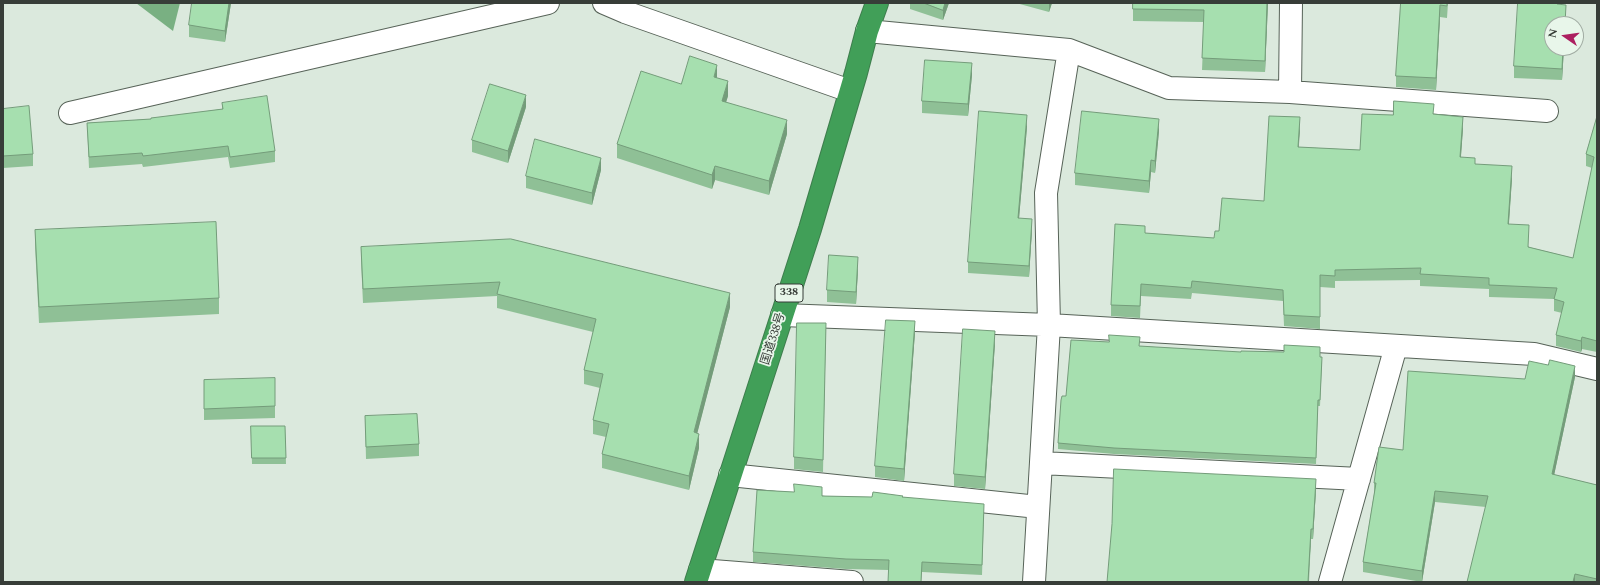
<!DOCTYPE html>
<html>
<head>
<meta charset="utf-8">
<style>
  body { margin:0 }
  #map { position:relative; width:1600px; height:585px; overflow:hidden; background:#dbe9dd; font-family:Spectral,serif }
  canvas { display:block }
  .frame { position:absolute; inset:0; border:4px solid #373d38; pointer-events:none }
  .north { position:absolute; left:1544px; top:16px; width:40px; height:40px; box-sizing:border-box; background:#e8f6ea; border:1px solid #a1aca3; border-radius:50%; rotate:283deg; font-size:11px; font-weight:700; line-height:16px; text-align:center; color:#373d38 }
  .north::after { content:''; display:block; margin:auto; width:14px; height:18px; background:#ac2060; clip-path:polygon(50% 0,100% 100%,50% 72%,0 100%) }
</style>
</head>
<body>
<div id="map">
<canvas width="1600" height="585"></canvas>
<div class="frame"></div>
<div class="north">N</div>
</div>
<script>
const c = document.querySelector('canvas').getContext('2d');
c.lineJoin = 'round';
function paint(path, color) {
  c.fillStyle = color;
  c.fill(path, 'evenodd');
}
function trace(path, color, width, dash) {
  c.strokeStyle = color;
  c.lineWidth = width;
  c.lineCap = dash ? 'butt' : 'round';
  c.setLineDash(dash || []);
  c.stroke(path);
}
function label(font, color, halo, rows, align = 'center') {
  c.font = font + ' Spectral,"Noto Sans JP",serif';
  c.lineWidth = 3.5;
  c.setLineDash([]);
  c.textBaseline = 'middle';
  c.strokeStyle = halo;
  c.fillStyle = color;
  for (const [text, x, y, turn = 0] of rows) {
    c.save();
    c.translate(x, y);
    c.rotate((+turn || 0) * Math.PI / 180);
    c.textAlign = isNaN(turn) ? turn : align;
    if (halo) c.strokeText(text, 0, 0);
    c.fillText(text, 0, 0);
    c.restore();
  }
}
const forest = new Path2D(`
  M 136,3 L 180,3 L 173,31 Z`);
const minor = new Path2D(`
  M 604,3 L 625,12 L 850,91
  M 867,31 L 1069,50 L 1169,88 L 1290,92 L 1547,111
  M 1290,92 L 1291,3
  M 70,113 L 548,3
  M 782,315 L 1049,325 L 1534,354 L 1597,369
  M 1041,463 L 1359,479
  M 730,475 L 1038,507
  M 700,570 L 852,582
  M 1034,582 L 1049,325 L 1046,193 L 1069,50
  M 1330,582 L 1396,346`);
const highway = new Path2D(`
  M 696,582 L 810,229 L 856,73 L 867,31 L 877,3`);
const wall = new Path2D(`
  M 231,3 L 225,42 L 189,37 L 189,25 Z
  M 910,3 L 949,3 L 943,20 L 910,9 Z
  M 1016,3 L 1052,3 L 1049,12 Z
  M 1133,3 L 1268,3 L 1265,72 L 1202,70 L 1204,22 L 1133,21 Z
  M 1401,3 L 1448,3 L 1447,18 L 1440,17 L 1436,90 L 1396,87 L 1396,76 Z
  M 1558,3 L 1558,4 L 1566,17 L 1565,24 L 1552,24 L 1564,48 L 1562,80 L 1514,78 L 1514,66 Z
  M 972,75 L 968,116 L 922,113 L 922,101 Z
  M 717,78 L 728,96 L 726,102 L 787,134 L 769,195 L 715,180 L 712,189 L 617,158 L 617,144 L 681,84 Z
  M 222,103 L 275,151 L 275,162 L 230,168 L 228,157 L 143,167 L 142,164 L 89,168 L 87,123 L 151,119 L 222,109 Z
  M 526,107 L 508,163 L 472,152 L 472,140 Z
  M 3,109 L 33,154 L 33,166 L 3,168 Z
  M 1434,114 L 1463,128 L 1461,157 L 1475,164 L 1512,178 L 1509,224 L 1529,247 L 1573,258 L 1592,168 L 1586,166 L 1586,154 L 1597,116 L 1597,352 L 1582,349 L 1581,352 L 1556,346 L 1556,335 L 1562,313 L 1554,311 L 1554,299 L 1489,297 L 1489,289 L 1420,286 L 1420,280 L 1335,281 L 1335,288 L 1320,287 L 1320,329 L 1284,326 L 1283,301 L 1192,293 L 1191,299 L 1141,296 L 1140,318 L 1111,316 L 1111,305 L 1145,233 L 1214,238 L 1219,231 L 1264,201 L 1300,129 L 1298,147 L 1360,150 L 1393,115 Z
  M 1027,127 L 1019,218 L 1032,230 L 1029,277 L 968,273 L 968,262 Z
  M 1159,131 L 1155,173 L 1151,172 L 1149,193 L 1075,185 L 1075,173 Z
  M 601,170 L 592,205 L 526,188 L 526,176 Z
  M 35,230 L 219,298 L 219,314 L 39,323 L 35,246 Z
  M 361,247 L 730,307 L 697,433 L 699,448 L 689,490 L 602,468 L 602,454 L 606,437 L 593,434 L 593,420 L 600,388 L 584,384 L 584,370 L 593,332 L 497,308 L 497,296 L 363,303 L 361,261 Z
  M 858,269 L 856,304 L 827,302 L 827,290 Z
  M 826,323 L 823,472 L 794,469 L 794,457 Z
  M 915,332 L 904,481 L 875,477 L 875,466 Z
  M 995,343 L 985,489 L 954,486 L 954,474 Z
  M 1139,346 L 1320,357 L 1322,363 L 1320,406 L 1318,406 L 1316,464 L 1114,454 L 1058,449 L 1058,443 L 1066,396 Z
  M 1575,377 L 1554,475 L 1597,485 L 1597,582 L 1467,582 L 1486,507 L 1435,502 L 1422,582 L 1363,572 L 1363,562 L 1374,494 L 1374,483 L 1403,450 L 1525,379 Z
  M 204,392 L 275,406 L 275,418 L 204,420 Z
  M 365,416 L 419,444 L 419,456 L 366,459 Z
  M 251,426 L 285,426 L 286,464 L 252,464 Z
  M 1316,489 L 1313,539 L 1311,539 L 1309,582 L 1107,582 Z
  M 794,492 L 822,496 L 872,497 L 903,497 L 984,514 L 982,575 L 922,572 L 921,582 L 888,582 L 889,570 L 846,569 L 753,562 L 753,552 Z`);
const shadedWall = new Path2D(`
  M 229,3 L 231,3 L 225,42 L 225,31 Z
  M 945,3 L 949,3 L 943,20 L 943,10 Z
  M 1049,3 L 1052,3 L 1049,12 Z
  M 1267,3 L 1268,3 L 1265,72 L 1265,61 Z
  M 1440,5 L 1440,17 L 1436,90 L 1436,78 Z
  M 1563,48 L 1564,48 L 1562,80 L 1562,69 Z
  M 972,63 L 972,75 L 968,116 L 968,104 Z
  M 717,65 L 717,79 L 714,77 Z
  M 728,81 L 728,96 L 722,115 L 722,101 Z
  M 526,95 L 526,107 L 508,163 L 508,151 Z
  M 1027,115 L 1027,127 L 1018,230 L 1018,218 Z
  M 1300,117 L 1300,129 L 1298,159 L 1298,147 Z
  M 1463,117 L 1463,128 L 1460,168 L 1460,157 Z
  M 1159,119 L 1159,131 L 1155,173 L 1155,161 Z
  M 787,120 L 787,134 L 769,195 L 769,181 Z
  M 601,158 L 601,170 L 592,205 L 592,193 Z
  M 1151,160 L 1151,172 L 1149,193 L 1149,181 Z
  M 715,166 L 715,180 L 712,189 L 712,175 Z
  M 1512,166 L 1512,178 L 1508,235 L 1508,224 Z
  M 1032,219 L 1032,230 L 1029,277 L 1029,266 Z
  M 858,257 L 858,269 L 856,304 L 856,292 Z
  M 730,293 L 730,307 L 694,446 L 694,432 Z
  M 915,321 L 915,332 L 904,481 L 904,469 Z
  M 995,331 L 995,343 L 985,489 L 985,477 Z
  M 1582,337 L 1582,349 L 1581,352 L 1581,341 Z
  M 1575,366 L 1575,377 L 1552,485 L 1552,474 Z
  M 699,434 L 699,448 L 689,490 L 689,476 Z
  M 1316,479 L 1316,489 L 1313,539 L 1313,529 Z
  M 1435,491 L 1435,502 L 1422,582 L 1422,571 Z
  M 1311,529 L 1311,539 L 1308,582 Z
  M 1575,574 L 1575,582 L 1573,582 Z`);
const building = new Path2D(`
  M 192,3 L 229,3 L 225,31 L 189,25 Z
  M 924,3 L 945,3 L 943,10 Z
  M 1133,3 L 1267,3 L 1265,61 L 1202,58 L 1204,10 L 1133,9 Z
  M 1401,3 L 1447,3 L 1447,6 L 1440,5 L 1436,78 L 1396,76 Z
  M 1518,3 L 1557,3 L 1557,4 L 1566,5 L 1565,24 L 1552,24 L 1552,48 L 1563,48 L 1562,69 L 1514,66 Z
  M 690,56 L 717,65 L 714,77 L 728,81 L 722,101 L 787,120 L 769,181 L 715,166 L 712,175 L 617,144 L 641,71 L 681,84 Z
  M 925,60 L 972,63 L 968,104 L 922,101 Z
  M 490,84 L 526,95 L 508,151 L 472,140 Z
  M 267,96 L 275,151 L 230,157 L 228,146 L 143,156 L 142,153 L 89,157 L 87,123 L 151,119 L 151,118 L 223,109 L 222,103 Z
  M 1394,101 L 1434,104 L 1433,114 L 1463,117 L 1460,157 L 1475,158 L 1475,164 L 1512,166 L 1508,224 L 1529,225 L 1528,247 L 1573,258 L 1594,157 L 1586,154 L 1597,116 L 1597,341 L 1582,337 L 1581,341 L 1556,335 L 1564,302 L 1554,299 L 1557,288 L 1489,285 L 1489,278 L 1420,274 L 1421,268 L 1335,270 L 1335,276 L 1320,275 L 1320,317 L 1284,315 L 1283,290 L 1192,281 L 1191,288 L 1141,284 L 1140,306 L 1111,305 L 1115,224 L 1145,226 L 1145,233 L 1214,238 L 1215,231 L 1219,231 L 1222,198 L 1264,201 L 1269,116 L 1300,117 L 1298,147 L 1360,150 L 1362,114 L 1393,115 Z
  M 29,106 L 33,154 L 3,156 L 3,109 Z
  M 979,111 L 1027,115 L 1018,218 L 1032,219 L 1029,266 L 968,262 Z
  M 1082,111 L 1159,119 L 1155,161 L 1151,160 L 1149,181 L 1075,173 Z
  M 535,139 L 601,158 L 592,193 L 526,176 Z
  M 216,222 L 219,298 L 39,307 L 35,230 Z
  M 511,239 L 730,293 L 694,432 L 699,434 L 689,476 L 602,454 L 609,424 L 593,420 L 603,374 L 584,370 L 596,319 L 497,294 L 500,282 L 363,289 L 361,247 Z
  M 829,255 L 858,257 L 856,292 L 827,290 Z
  M 886,320 L 915,321 L 904,469 L 875,466 Z
  M 797,323 L 826,323 L 823,460 L 794,457 Z
  M 963,329 L 995,331 L 985,477 L 954,474 Z
  M 1109,335 L 1140,337 L 1139,346 L 1241,352 L 1241,351 L 1284,352 L 1284,345 L 1320,347 L 1320,357 L 1322,357 L 1320,400 L 1318,400 L 1316,458 L 1114,448 L 1058,443 L 1061,400 L 1062,396 L 1066,396 L 1071,340 L 1109,342 Z
  M 1550,360 L 1575,366 L 1552,474 L 1597,485 L 1597,579 L 1575,574 L 1573,582 L 1467,582 L 1488,496 L 1435,491 L 1422,571 L 1363,562 L 1376,483 L 1374,483 L 1379,447 L 1403,450 L 1408,371 L 1525,379 L 1529,361 L 1548,365 Z
  M 275,378 L 275,406 L 204,409 L 204,380 Z
  M 417,414 L 419,444 L 366,447 L 365,416 Z
  M 251,426 L 285,426 L 286,458 L 252,458 Z
  M 1114,469 L 1316,479 L 1313,529 L 1311,529 L 1308,582 L 1107,582 L 1112,524 Z
  M 794,484 L 822,487 L 822,496 L 872,497 L 873,492 L 903,496 L 902,497 L 984,504 L 982,565 L 922,562 L 921,582 L 888,582 L 889,560 L 846,559 L 753,552 L 757,490 L 794,492 Z`);
const shields = [
  [789,293,28]
];
const shieldNames = [
  ["338",789,293]
];
const streetNames = [
  ["国道338号",774,339,-72]
];
paint(forest, '#79b082');
trace(minor, '#576358', 24);
trace(highway, '#3e7d4d', 24);
trace(minor, '#fff', 22);
trace(highway, '#419f58', 22);
paint(wall, '#8fc096');
paint(shadedWall, '#749c7a');
paint(building, '#a6dfaf');
trace(building, '#749c7a', 1);
for (const [x, y, w] of shields) {
  const box = new Path2D();
  box.roundRect(x - w / 2, y - 9, w, 18, 3);
  c.fillStyle = '#e8f6ea';
  c.fill(box);
  trace(box, '#373d38', 1);
}
label('bold 11px', '#373d38', null, shieldNames);
label('12px', '#373d38', '#e8f6ea', streetNames);
</script>
</body>
</html>
